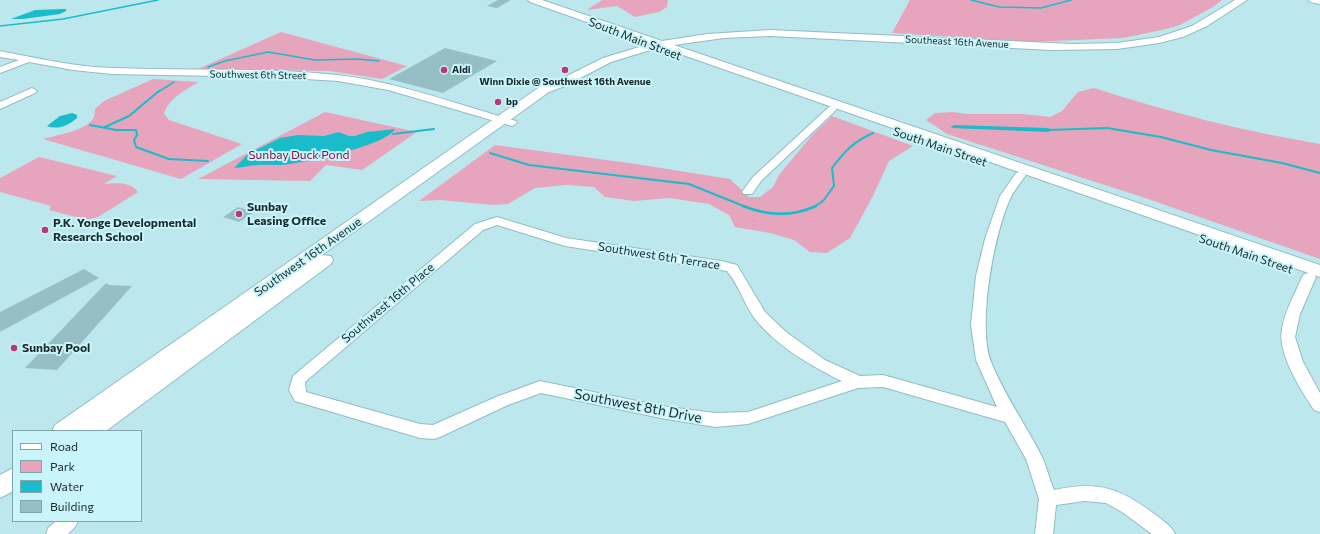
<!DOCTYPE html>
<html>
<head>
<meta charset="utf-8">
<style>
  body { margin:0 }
  #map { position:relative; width:1320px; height:534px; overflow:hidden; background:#bce8ed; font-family:Commissioner,sans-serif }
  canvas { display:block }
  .legend { position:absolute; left:12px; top:430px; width:130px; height:92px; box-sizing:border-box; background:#c9f5fa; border:1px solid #83a4a8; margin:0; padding:5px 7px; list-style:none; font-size:12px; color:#192a2c }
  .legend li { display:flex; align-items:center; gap:8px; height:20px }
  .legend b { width:20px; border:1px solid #83a4a8 }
</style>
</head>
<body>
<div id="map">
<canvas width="1320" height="534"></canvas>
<ul class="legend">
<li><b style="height:5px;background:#fff"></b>Road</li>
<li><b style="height:11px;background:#e6a5bc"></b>Park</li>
<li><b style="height:11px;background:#1abcca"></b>Water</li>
<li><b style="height:11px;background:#95bfc4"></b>Building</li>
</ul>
</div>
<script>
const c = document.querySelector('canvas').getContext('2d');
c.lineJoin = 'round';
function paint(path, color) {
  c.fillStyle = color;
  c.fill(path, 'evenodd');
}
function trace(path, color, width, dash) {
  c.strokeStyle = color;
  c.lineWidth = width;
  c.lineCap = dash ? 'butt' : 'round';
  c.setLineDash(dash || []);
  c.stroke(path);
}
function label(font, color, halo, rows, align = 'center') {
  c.font = font + ' Commissioner,sans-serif';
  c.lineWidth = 4;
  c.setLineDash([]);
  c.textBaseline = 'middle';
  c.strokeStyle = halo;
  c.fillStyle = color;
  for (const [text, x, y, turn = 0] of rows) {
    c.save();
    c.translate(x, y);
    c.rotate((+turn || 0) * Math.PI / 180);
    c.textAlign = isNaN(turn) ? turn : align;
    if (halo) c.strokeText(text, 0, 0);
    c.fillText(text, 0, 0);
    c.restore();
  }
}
const green = new Path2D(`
  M 602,0 L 668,0 L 667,7 L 659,12 L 635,17 L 617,6 L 587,10 Z
  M 910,0 L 1222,0 L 1213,7 L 1180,25 L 1162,30 L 1123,38 L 1030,42 L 892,33 Z
  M 281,32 L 407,66 L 382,79 L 329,71 L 198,69 Z
  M 153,79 L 199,82 C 185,90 169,98 164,114 L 169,120 L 242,144 L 181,179 L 43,139 C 57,135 87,131 94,117 L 95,109 L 104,101 Z
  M 1094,88 C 1168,112 1243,131 1320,144 L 1320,259 L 1145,198 L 947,134 L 926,120 L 935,113 L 953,112 L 968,114 L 1023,114 L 1050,117 L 1062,111 L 1078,92 Z
  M 325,112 L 417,132 L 362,170 L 326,165 L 310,181 L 198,179 Z
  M 832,116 L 913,146 L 889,161 L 873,196 L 850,238 L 827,253 L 810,252 L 794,240 L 770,233 L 735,227 L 729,215 L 709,204 L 669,198 L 634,201 L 605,197 L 594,187 L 567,185 L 535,188 L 508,204 L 493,205 L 440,200 L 419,201 L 495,145 L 636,164 L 730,179 L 749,197 L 760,197 L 773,187 L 779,175 L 812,135 Z
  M 39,157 L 117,176 L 104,184 C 115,183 131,181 138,192 L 98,217 L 87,220 L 49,210 L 51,206 L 0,192 L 0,178 Z`);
const water = new Path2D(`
  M 63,9 L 66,9 L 66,11 L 60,14 L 23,19 L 11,19 L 35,10 Z
  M 72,113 L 77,115 L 77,118 C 68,126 58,130 47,126 L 60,116 Z
  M 395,129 C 387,145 308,162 289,164 C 279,166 268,164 258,165 C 250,165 242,168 234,168 L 248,154 L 280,138 L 298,135 L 324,136 L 339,132 L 349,136 L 355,136 L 367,132 Z`);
const streamFar2 = new Path2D(`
  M 971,0 L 999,7 L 1041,8 L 1071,0
  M 0,26 L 63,19 L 158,0
  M 208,67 L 225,61 L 268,52 L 315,60 L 358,59 L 379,61
  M 158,92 L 174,82`);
const streamFar1 = new Path2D(`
  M 90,125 L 116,130 L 136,130 L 137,135 L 134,140 L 136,147 L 169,159 L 208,161
  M 105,127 L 129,116 L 159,91
  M 1048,130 L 1107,128 L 1161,137 L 1211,150 L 1282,163 L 1320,173
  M 393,134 L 434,129
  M 490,153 L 529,165 L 689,184 L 746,207
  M 814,207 L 823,201 L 834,186 L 832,168 C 845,151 853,142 873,133`);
const stream = new Path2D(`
  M 743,206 C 768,216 792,217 816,206`);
const canal = new Path2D(`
  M 954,125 L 1048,128 L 1052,130 L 1048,132 L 952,128 L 951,127 Z`);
const building = new Path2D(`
  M 498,0 L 511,0 L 497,8 L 487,6 Z
  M 445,48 L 497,61 L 443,93 L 389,79 Z
  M 238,207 L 254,212 L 239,222 L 223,217 Z
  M 84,269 L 99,278 L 0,332 L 0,312 Z
  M 106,283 L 109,285 L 132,286 L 57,370 L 25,368 Z`);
const minor = new Path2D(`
  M 0,51 C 37,58 75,67 113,68 C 188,71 263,67 337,75 C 394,81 460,105 516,121 L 517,123 L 512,126 L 388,90 L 338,81 L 273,77 L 112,74 L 73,70 L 29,62 L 0,73 L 0,67 L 19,60 L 0,57 Z
  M 32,88 L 37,91 L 35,93 L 0,109 L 0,102 Z
  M 832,106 L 837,109 L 835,111 L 761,181 L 752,194 L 744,194 L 742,192 L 753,177 L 829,107 Z
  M 1020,172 L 1026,175 C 1021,182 1016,188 1012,195 C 994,230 977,325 991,362 C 1004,394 1024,422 1040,453 C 1046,464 1049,478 1054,490 C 1097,481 1118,487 1153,513 C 1161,519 1171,525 1175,534 L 1152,534 L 1122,512 L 1106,503 L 1085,501 L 1056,505 L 1053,534 L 1035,534 L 1039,499 L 1026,459 L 1005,422 L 883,387 L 858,388 L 748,424 L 715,427 L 661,418 L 541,393 L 508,405 L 440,437 L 434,439 L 420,438 L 295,401 L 289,390 L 293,376 L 475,224 L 497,217 L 566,238 L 721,261 L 737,265 L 765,312 L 786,332 L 825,360 L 860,376 L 883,375 L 997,407 L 976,360 L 971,325 L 976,276 L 985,239 L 1000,196 L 1016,173 ZM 497,225 L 565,246 L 727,271 C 739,285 744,304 755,319 C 778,347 811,366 842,381 L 748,412 L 715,413 L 661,406 L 540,381 L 496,397 L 433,425 L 420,424 L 306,392 L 305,382 L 483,230 Z
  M 1309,273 L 1314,274 L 1316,277 L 1300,314 L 1295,337 L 1303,362 L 1320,393 L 1320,412 L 1314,410 C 1301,390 1277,353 1282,329 C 1285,310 1295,294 1302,277 L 1304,274 Z
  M 56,521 L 78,521 L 75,527 L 68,534 L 46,534 L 48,528 Z`);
const major = new Path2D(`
  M 528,0 L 542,0 L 662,41 L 707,34 L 770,30 L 1074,44 L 1117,43 L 1159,37 L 1192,26 L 1235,0 L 1247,0 L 1207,26 L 1183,37 L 1159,43 L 1117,49 L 1052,50 L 770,36 L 724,38 L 674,45 L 1320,265 L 1320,277 L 660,47 L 611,62 L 565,86 L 549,92 L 322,255 L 331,256 L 333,260 L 331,264 L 106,431 L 52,431 L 55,425 L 541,86 L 557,81 L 603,58 L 649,44 L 530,2 Z
  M 13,468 L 13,491 L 0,498 L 0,475 Z`);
const highway = new Path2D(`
  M 1309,0 L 1320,0 L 1320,4 L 1310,2 Z`);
const markers = [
  [444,70,4,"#bd3675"],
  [565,70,4,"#bd3675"],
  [498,102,4,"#bd3675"],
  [239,214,4,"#bd3675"],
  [45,230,4,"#bd3675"],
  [14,348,4,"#bd3675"]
];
const farStreetnames = [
  ["Southeast 16th Avenue",957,42,3],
  ["Southwest 6th Street",258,75,1]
];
const farPoinames = [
  ["Aldi",452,70],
  ["Winn Dixie @ Southwest 16th Avenue",565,82,"center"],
  ["bp",506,102]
];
const streetNames = [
  ["South Main Street",635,39,21],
  ["South Main Street",940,147,19],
  ["South Main Street",1246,254,19],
  ["Southwest 6th Terrace",659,256,9],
  ["Southwest 16th Avenue",308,257,-35],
  ["Southwest 16th Place",388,303,-40]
];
const parkNames = [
  ["Sunbay Duck Pond",299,155]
];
const poiNames = [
  ["Sunbay",247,207],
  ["Leasing Office",247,221],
  ["P.K. Yonge Developmental",53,223],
  ["Research School",53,237],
  ["Sunbay Pool",22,348]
];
const nearStreetnames = [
  ["Southwest 8th Drive",638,406,11]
];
paint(green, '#e6a5bc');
paint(water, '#1abcca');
trace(streamFar2, '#1abcca', 1.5);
trace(streamFar1, '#1abcca', 2);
trace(stream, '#1abcca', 2.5);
paint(canal, '#1abcca');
paint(building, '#95bfc4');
trace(minor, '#92bcc1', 2);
trace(major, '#92bcc1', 2);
trace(highway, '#92bcc1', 2);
paint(minor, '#fff');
paint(major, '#fff');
paint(highway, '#fff');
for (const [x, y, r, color] of markers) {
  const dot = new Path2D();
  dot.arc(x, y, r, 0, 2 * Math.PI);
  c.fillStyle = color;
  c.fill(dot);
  trace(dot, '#c9f5fa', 1.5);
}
label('10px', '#192a2c', '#c9f5fa', farStreetnames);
label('bold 10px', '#192a2c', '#c9f5fa', farPoinames, 'left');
label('12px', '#192a2c', '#c9f5fa', streetNames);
label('12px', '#81124a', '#c9f5fa', parkNames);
label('bold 12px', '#192a2c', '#c9f5fa', poiNames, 'left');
label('14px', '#192a2c', '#c9f5fa', nearStreetnames);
</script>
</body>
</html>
